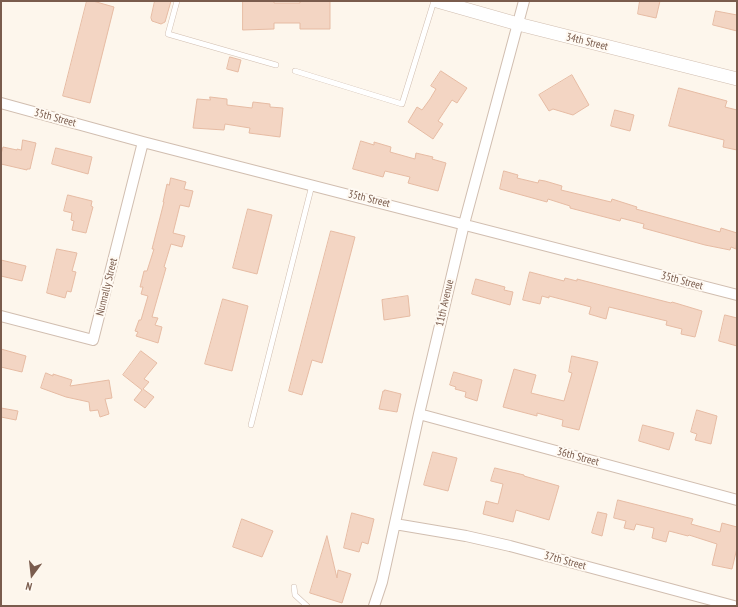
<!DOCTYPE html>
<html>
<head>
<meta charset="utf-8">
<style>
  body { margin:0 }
  #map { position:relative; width:738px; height:607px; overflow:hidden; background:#fdf6ec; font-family:"PT Sans Narrow",sans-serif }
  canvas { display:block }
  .frame { position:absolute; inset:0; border:2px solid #7a5c4d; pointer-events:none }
  .north { position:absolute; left:12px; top:555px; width:40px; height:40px; -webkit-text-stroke:3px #fffaf3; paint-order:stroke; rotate:195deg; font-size:11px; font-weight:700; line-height:16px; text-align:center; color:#7a5c4d }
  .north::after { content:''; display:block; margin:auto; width:14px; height:18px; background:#7a5c4d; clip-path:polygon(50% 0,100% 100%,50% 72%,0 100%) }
</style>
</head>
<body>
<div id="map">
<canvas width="738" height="607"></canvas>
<div class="frame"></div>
<div class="north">N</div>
</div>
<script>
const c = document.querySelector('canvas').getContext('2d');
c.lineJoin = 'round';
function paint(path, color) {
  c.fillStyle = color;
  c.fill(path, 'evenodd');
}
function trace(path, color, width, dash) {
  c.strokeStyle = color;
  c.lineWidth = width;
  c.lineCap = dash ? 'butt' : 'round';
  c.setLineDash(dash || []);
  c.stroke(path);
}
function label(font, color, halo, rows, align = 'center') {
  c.font = font + ' "PT Sans Narrow",sans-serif';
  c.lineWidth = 4;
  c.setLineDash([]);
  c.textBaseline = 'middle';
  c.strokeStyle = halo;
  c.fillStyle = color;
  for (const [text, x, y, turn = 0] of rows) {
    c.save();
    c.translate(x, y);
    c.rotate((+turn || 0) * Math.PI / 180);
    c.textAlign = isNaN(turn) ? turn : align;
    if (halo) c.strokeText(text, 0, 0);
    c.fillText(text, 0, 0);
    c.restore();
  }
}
const building = new Path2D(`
  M 87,1 L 93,1 L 114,7 L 90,103 L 63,96 Z
  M 155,1 L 171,1 L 165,22 L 161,24 L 152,21 L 151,18 Z
  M 243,1 L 274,1 L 274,3 L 300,3 L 300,1 L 330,1 L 330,29 L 300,29 L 300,23 L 274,23 L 274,29 L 243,30 Z
  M 640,1 L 660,1 L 656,18 L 638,14 Z
  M 716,11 L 737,15 L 737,31 L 713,25 Z
  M 230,57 L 241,60 L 238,72 L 227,69 Z
  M 441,71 L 467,88 L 457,103 L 452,100 L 438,121 L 443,124 L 433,139 L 408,122 L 417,107 L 422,110 L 430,99 L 436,89 L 431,86 Z
  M 572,75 L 589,105 L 573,115 L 553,109 L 549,111 L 539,95 Z
  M 679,88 L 727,101 L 725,107 L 737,110 L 737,150 L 723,147 L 724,140 L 669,126 Z
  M 210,97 L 227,99 L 227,105 L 252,108 L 253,102 L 270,104 L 270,107 L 283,108 L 280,137 L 249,133 L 250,128 L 225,124 L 224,130 L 193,128 L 197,99 L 210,100 Z
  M 615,110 L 634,115 L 630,131 L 611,126 Z
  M 23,140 L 36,143 L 30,169 L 27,169 L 27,170 L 1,164 L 1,154 L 3,147 L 17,150 L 17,149 L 21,150 Z
  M 361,141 L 374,145 L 374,142 L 391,147 L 390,152 L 415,159 L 416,153 L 433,157 L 432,159 L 446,163 L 438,191 L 408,183 L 410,177 L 385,171 L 383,177 L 353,169 Z
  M 56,148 L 92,157 L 88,174 L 52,164 Z
  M 504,171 L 518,175 L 517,178 L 538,183 L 539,180 L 545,181 L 562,186 L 561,190 L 611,202 L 612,199 L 637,207 L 636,209 L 720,232 L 721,228 L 737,233 L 736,249 L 731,247 L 730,250 L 705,245 L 643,228 L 644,224 L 621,218 L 620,221 L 570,208 L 570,206 L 548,199 L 547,202 L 500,189 Z
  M 171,178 L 186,182 L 184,189 L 193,191 L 189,207 L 180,205 L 173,233 L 185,236 L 182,247 L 171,244 L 164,267 L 166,268 L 152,317 L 158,318 L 155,325 L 162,327 L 158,343 L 136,336 L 138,332 L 135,331 L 139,320 L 141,320 L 148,296 L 141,294 L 143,287 L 140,287 L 144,271 L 147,271 L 154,249 L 152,249 L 164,202 L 163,202 L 167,184 L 169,185 Z
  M 68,195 L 92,201 L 91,206 L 93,207 L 86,233 L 72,230 L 74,221 L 71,220 L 72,213 L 64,211 Z
  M 248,209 L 272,215 L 257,274 L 233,268 Z
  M 331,231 L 355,237 L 322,363 L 312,360 L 302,395 L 289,391 Z
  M 57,249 L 77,253 L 72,271 L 76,272 L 71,292 L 67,291 L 65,298 L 47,293 Z
  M 1,260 L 26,266 L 22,281 L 1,276 Z
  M 530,272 L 564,281 L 565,278 L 577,281 L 577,279 L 671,303 L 672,302 L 702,311 L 695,337 L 681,334 L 682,329 L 666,325 L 667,321 L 609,307 L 606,319 L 589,314 L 591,307 L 549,296 L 549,298 L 542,296 L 540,304 L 523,300 Z
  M 476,279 L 505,287 L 504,290 L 513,292 L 510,305 L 472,294 Z
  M 408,296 L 410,316 L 384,320 L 382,300 Z
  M 223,299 L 248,306 L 232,371 L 205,364 Z
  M 725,315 L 737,318 L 737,346 L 719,341 Z
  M 1,349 L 26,356 L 22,372 L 1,367 Z
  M 141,351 L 157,363 L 144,379 L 149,382 L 143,389 L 154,397 L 145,408 L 134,400 L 142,390 L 123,375 Z
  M 572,356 L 598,362 L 579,430 L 562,426 L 563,420 L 537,413 L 537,416 L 503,407 L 514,369 L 536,375 L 531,393 L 564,401 L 572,373 L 569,372 Z
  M 454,372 L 482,380 L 477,401 L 465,397 L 466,392 L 455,389 L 456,387 L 450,385 Z
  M 46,373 L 53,376 L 53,374 L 72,380 L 70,386 L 109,380 L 112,398 L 105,399 L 109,414 L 100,417 L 98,410 L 90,411 L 89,402 L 66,397 L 41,388 Z
  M 385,390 L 401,394 L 397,412 L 379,409 L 383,391 L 384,391 Z
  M 1,408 L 18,411 L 16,420 L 1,417 Z
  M 697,410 L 717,416 L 711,444 L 695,440 L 697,434 L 691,432 Z
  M 643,425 L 674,433 L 669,450 L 639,441 Z
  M 433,452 L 457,458 L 448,491 L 424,485 Z
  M 495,468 L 524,475 L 524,476 L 559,486 L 549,520 L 516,510 L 513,522 L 483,514 L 486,501 L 498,504 L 503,484 L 491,481 Z
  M 618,500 L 693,519 L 691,524 L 720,532 L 722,523 L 737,527 L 737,548 L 732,569 L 712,565 L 717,544 L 689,535 L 688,536 L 669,531 L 666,542 L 652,538 L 654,528 L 636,524 L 634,530 L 624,528 L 626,521 L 614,518 Z
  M 598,512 L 607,514 L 602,536 L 592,533 Z
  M 352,513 L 374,519 L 368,544 L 362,542 L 359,552 L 344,548 Z
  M 242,519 L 273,531 L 262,557 L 233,547 Z
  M 327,536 L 337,578 L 338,570 L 351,574 L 342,603 L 310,593 Z`);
const service = new Path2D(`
  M 177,1 L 168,34 L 276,65
  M 295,71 L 402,104 L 434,1
  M 251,425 L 312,185
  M 294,587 L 295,595 L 307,606`);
const minor = new Path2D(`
  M 1,103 L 143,142 L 737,295
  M 1,316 L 93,340 L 143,142
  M 419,414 L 737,500
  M 395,524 L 466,536 L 510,546 L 734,606
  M 374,606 L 382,582 L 419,414 L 464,224 L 524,1`);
const tertiary = new Path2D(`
  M 437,1 L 518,24 L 737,79`);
const streetNames = [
  ["34th Street",587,42,14],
  ["35th Street",55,118,15],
  ["35th Street",369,199,14],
  ["35th Street",682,281,15],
  ["Nunnally Street",107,287,-76],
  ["11th Avenue",445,303,-77],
  ["36th Street",578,457,15],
  ["37th Street",565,561,15]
];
paint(building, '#f3d5c3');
trace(building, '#e6bba3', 1);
trace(service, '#d1beb0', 6);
trace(minor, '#d1beb0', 12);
trace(tertiary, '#d1beb0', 14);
trace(service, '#fff', 5);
trace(minor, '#fff', 10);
trace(tertiary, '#fff', 13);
label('11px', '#7a5c4d', '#fffaf3', streetNames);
</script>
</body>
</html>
